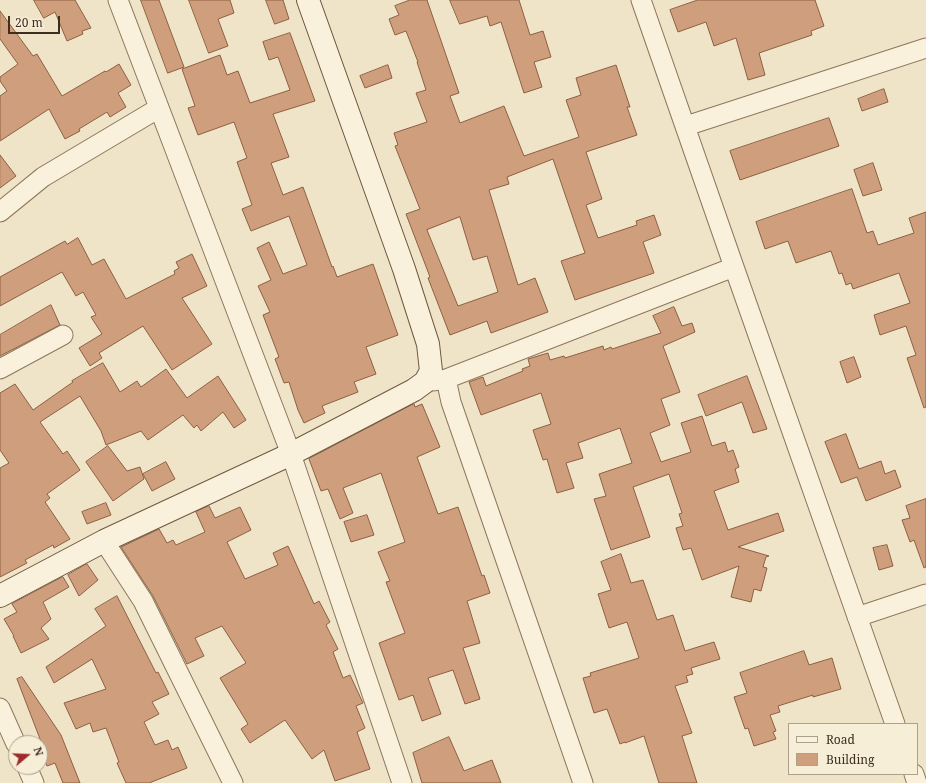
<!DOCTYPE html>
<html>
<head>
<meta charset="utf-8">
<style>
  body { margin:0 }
  #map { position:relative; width:926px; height:783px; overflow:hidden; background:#f0e4c8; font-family:"Noto Serif",serif }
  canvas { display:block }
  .legend { position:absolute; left:788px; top:723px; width:130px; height:52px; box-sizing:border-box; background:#f7eed8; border:1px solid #ada18e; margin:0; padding:5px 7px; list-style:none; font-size:12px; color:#3d2e20 }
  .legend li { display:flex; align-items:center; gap:8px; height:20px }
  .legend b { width:20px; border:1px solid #ada18e }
  .north { position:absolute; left:8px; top:735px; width:40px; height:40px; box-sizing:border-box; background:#f7eed8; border:1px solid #ada18e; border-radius:50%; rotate:71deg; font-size:11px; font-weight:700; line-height:16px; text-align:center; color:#3d2e20 }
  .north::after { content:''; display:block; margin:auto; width:14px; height:18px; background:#9e2a2b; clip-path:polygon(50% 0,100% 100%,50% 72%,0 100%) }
  .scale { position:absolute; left:8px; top:16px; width:52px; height:18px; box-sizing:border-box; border:2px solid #3d2e20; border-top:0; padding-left:5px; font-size:12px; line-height:14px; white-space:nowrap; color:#3d2e20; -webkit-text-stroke:3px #f7eed8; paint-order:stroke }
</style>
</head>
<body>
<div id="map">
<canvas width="926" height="783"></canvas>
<ul class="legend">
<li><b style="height:5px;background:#faf1dc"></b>Road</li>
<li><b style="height:11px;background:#cf9f7d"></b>Building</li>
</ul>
<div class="north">N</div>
<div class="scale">20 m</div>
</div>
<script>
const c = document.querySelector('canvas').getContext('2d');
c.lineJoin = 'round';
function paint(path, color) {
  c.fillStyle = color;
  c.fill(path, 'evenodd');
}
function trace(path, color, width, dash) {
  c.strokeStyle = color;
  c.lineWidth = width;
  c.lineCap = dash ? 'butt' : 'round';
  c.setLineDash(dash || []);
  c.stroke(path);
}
const building = new Path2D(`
  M 34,0 L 75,0 L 91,28 L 82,31 L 83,34 L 67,41 L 55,12 L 44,18 Z
  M 141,0 L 159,0 L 184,67 L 168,73 Z
  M 189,0 L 230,0 L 234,13 L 218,19 L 228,46 L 209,53 Z
  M 266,0 L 283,0 L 289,19 L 275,24 Z
  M 410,0 L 427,0 L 459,93 L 450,96 L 460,123 L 504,106 L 524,156 L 579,137 L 566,100 L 581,95 L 576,78 L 616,65 L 630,107 L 627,107 L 637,135 L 586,152 L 602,199 L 586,205 L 598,238 L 637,225 L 636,221 L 654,215 L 661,235 L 643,242 L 654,273 L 575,300 L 561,261 L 585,253 L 553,159 L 507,177 L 509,184 L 489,190 L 518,285 L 535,278 L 548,312 L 491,333 L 487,321 L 450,335 L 428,278 L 430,277 L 406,214 L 420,209 L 395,146 L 398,145 L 394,133 L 427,122 L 416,93 L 426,90 L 417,62 L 418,62 L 406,31 L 395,35 L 389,19 L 399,15 L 395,6 ZM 460,217 L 473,260 L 487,256 L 498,292 L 458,306 L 427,230 Z
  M 450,0 L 519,0 L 530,35 L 543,31 L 551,57 L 534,62 L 542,87 L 524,93 L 501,22 L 490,26 L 487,16 L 460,24 Z
  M 698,0 L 815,0 L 824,26 L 811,31 L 812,35 L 759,53 L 765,75 L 748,80 L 736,38 L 714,46 L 706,22 L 678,32 L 670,10 Z
  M 0,11 L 33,56 L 37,54 L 62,96 L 105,71 L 106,72 L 119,64 L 131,85 L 118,93 L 126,107 L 110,117 L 107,112 L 79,129 L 80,131 L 65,139 L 49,109 L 0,141 L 0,96 L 7,91 L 0,81 L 0,77 L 18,64 L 0,39 Z
  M 290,33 L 315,101 L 273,114 L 289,157 L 271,163 L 283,195 L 303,187 L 332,267 L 333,266 L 337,277 L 373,264 L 398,335 L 366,347 L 376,374 L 354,382 L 358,392 L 322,406 L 325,413 L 304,423 L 298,410 L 289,382 L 284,383 L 275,359 L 279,357 L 263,315 L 270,312 L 258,286 L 271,280 L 257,248 L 269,242 L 283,274 L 307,265 L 289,216 L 251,231 L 242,209 L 252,205 L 237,162 L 247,158 L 234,122 L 198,135 L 188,108 L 195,106 L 182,69 L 220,55 L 227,75 L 238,71 L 250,103 L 290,90 L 278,57 L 269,60 L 263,42 Z
  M 388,65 L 392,78 L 365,88 L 360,76 Z
  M 884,89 L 888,102 L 862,111 L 858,99 Z
  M 829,118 L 839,146 L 740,180 L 730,151 Z
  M 0,155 L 16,176 L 0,188 Z
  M 873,163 L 882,190 L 863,196 L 854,170 Z
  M 852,189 L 867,233 L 873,231 L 878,245 L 914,233 L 909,218 L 926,212 L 926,407 L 924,408 L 907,358 L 916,355 L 906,326 L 880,335 L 874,315 L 910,303 L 899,273 L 853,289 L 851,283 L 846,285 L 842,273 L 839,274 L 831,251 L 796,263 L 788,241 L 765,249 L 756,222 Z
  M 78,238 L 92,265 L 104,259 L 126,299 L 175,274 L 174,271 L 179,268 L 176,262 L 192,254 L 207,286 L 182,298 L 212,344 L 172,370 L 143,326 L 99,353 L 102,358 L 90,366 L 79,348 L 102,334 L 91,317 L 96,315 L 83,292 L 76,296 L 62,272 L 0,306 L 0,277 L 65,241 L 67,244 Z
  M 51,305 L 60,325 L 0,356 L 0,335 Z
  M 674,307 L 682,326 L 692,323 L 695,332 L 663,346 L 680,392 L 661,399 L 670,425 L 650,433 L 661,462 L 691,452 L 681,423 L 702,416 L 712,446 L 725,442 L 728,452 L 733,450 L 739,467 L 735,469 L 739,482 L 714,491 L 728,530 L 778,513 L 784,531 L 738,547 L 769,556 L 766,557 L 763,567 L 767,568 L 761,591 L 754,589 L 751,602 L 731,597 L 739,566 L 702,580 L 691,548 L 683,550 L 676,528 L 683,526 L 679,514 L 682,513 L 669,474 L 633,487 L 650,537 L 611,550 L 594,499 L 606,496 L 599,474 L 632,463 L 620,428 L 578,443 L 583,458 L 566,463 L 574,488 L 557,493 L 547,459 L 543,460 L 533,430 L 551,424 L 541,393 L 481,415 L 469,382 L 483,377 L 486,386 L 523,371 L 522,369 L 530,366 L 528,359 L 548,353 L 550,360 L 564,356 L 565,358 L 603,346 L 604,350 L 611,347 L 612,349 L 661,333 L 653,316 Z
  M 854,357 L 861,377 L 847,383 L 840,362 Z
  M 103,363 L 120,392 L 137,381 L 141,387 L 166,369 L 187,398 L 218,376 L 246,420 L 234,428 L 223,412 L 201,431 L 197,425 L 194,428 L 183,415 L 148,440 L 141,431 L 106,445 L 101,431 L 80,396 L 40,422 L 63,454 L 67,451 L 80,470 L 47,494 L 50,498 L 45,502 L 70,539 L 54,548 L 53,545 L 25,560 L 27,563 L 0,577 L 0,468 L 9,463 L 0,450 L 0,393 L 15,384 L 33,410 L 73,382 L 72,381 Z
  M 747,376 L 767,429 L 753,433 L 742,402 L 706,416 L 698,395 Z
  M 414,404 L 415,407 L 422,404 L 440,447 L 417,457 L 438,514 L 458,507 L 482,576 L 484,575 L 490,593 L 467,601 L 480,643 L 463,648 L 480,699 L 465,704 L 453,670 L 428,678 L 441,714 L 422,721 L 413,695 L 399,700 L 379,643 L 405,633 L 386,582 L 390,581 L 378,552 L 405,542 L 381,473 L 343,488 L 353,513 L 340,519 L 328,489 L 321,491 L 309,459 Z
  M 846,434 L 859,469 L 881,461 L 885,474 L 895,470 L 901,487 L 866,501 L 857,477 L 841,483 L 825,442 Z
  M 108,446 L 127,471 L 140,467 L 144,479 L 113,501 L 86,462 Z
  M 166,462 L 175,479 L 152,491 L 143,474 Z
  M 926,499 L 926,567 L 924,568 L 914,540 L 910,542 L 902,520 L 910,518 L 906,506 Z
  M 106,503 L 111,515 L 87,524 L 82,512 Z
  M 209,506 L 215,518 L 240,507 L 251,530 L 227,542 L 245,579 L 278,565 L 273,553 L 288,546 L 314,604 L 319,601 L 330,622 L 326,625 L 338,649 L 333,652 L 343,678 L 350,675 L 363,703 L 356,706 L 365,728 L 357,732 L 370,769 L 335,781 L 324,750 L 312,759 L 285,720 L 250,743 L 241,729 L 248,724 L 220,678 L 246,663 L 222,626 L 195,638 L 204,656 L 187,664 L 153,596 L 121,547 L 159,529 L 167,543 L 173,540 L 176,545 L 205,532 L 196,512 Z
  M 367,515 L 374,535 L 351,542 L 344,522 Z
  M 887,545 L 893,566 L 879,570 L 873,548 Z
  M 621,554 L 631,583 L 643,580 L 657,620 L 673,615 L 685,651 L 714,642 L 720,659 L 691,668 L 693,674 L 686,676 L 688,682 L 675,686 L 692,733 L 682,736 L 697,783 L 659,783 L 644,736 L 625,743 L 625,742 L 620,744 L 607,709 L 594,713 L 583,678 L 591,676 L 590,673 L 639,658 L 627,622 L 609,628 L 598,594 L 611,590 L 601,562 Z
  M 87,564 L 98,580 L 79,596 L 68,575 Z
  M 63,577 L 69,587 L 43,602 L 51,619 L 41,628 L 49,639 L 21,653 L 13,636 L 14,636 L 4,619 L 17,612 L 12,604 Z
  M 117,596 L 156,673 L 158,672 L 169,694 L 152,702 L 159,714 L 144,722 L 155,745 L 168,740 L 172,750 L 178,747 L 187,768 L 149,783 L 126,783 L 117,763 L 119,762 L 106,728 L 93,732 L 90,723 L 76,729 L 64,703 L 106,689 L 92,659 L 54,683 L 46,667 L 106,626 L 95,609 Z
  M 804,651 L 809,665 L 832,658 L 841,689 L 813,697 L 813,695 L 778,706 L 780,712 L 770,715 L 776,731 L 773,732 L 776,739 L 754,746 L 748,728 L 745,729 L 734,697 L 747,693 L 740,673 Z
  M 22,677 L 61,735 L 80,783 L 63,783 L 55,763 L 47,766 L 42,753 L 45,752 L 17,679 Z
  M 449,737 L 464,771 L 492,760 L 501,783 L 422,783 L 413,753 Z`);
const street = new Path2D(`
  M 118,0 L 291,454 L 402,783
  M 641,0 L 734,267 L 895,724
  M 686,126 L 926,48
  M 0,212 L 43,177 L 159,108
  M 0,369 L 63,335
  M 446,379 L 451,402 L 583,783
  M 434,381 L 446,379 L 734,267
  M 104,541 L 143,601 L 233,783
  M 857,617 L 926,594
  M 0,708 L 16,744
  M 27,767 L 34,783
  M 914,774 L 917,783`);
const secondary = new Path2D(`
  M 0,596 L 104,541 L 291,454 L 414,390 L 425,382 L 431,371 L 428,344 L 404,269 L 308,0`);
paint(building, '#cf9f7d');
trace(building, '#8d5f41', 1);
trace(street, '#8d765c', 21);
trace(secondary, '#6f573f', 24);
trace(street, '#faf1dc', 19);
trace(secondary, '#faf1dc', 22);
</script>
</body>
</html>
